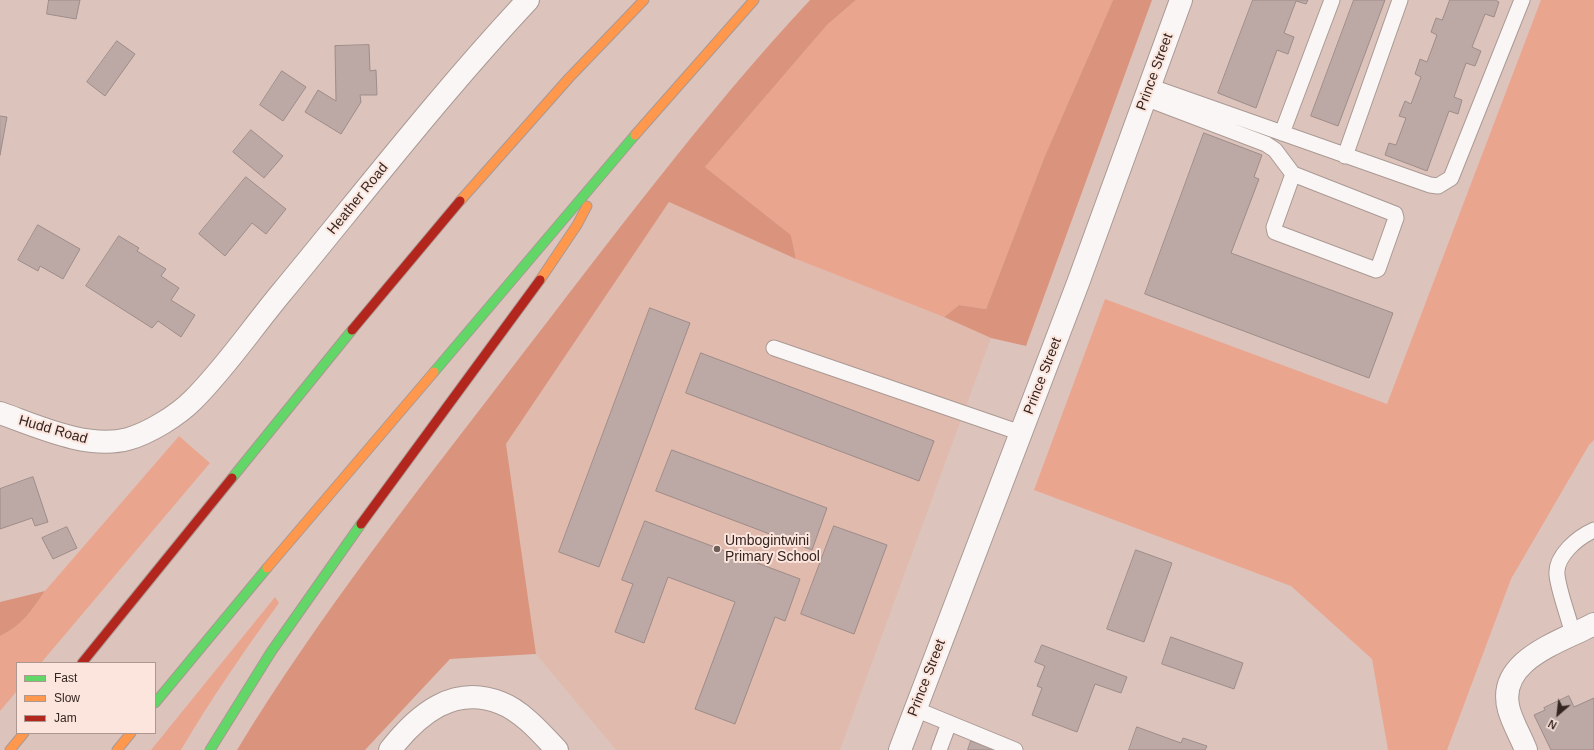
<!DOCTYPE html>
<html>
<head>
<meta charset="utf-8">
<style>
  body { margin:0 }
  #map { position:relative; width:1594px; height:750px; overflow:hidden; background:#dcc4bd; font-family:Arial,sans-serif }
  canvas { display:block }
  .legend { position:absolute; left:16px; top:662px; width:140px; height:72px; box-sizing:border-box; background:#fbe5dd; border:1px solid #ac9891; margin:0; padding:5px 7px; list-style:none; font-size:12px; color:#352520 }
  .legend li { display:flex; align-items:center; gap:8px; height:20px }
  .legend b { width:20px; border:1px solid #ac9891 }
  .north { position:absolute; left:1538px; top:694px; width:40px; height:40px; -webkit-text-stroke:3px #fbe5dd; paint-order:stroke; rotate:208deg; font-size:11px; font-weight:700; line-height:16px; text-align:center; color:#352520 }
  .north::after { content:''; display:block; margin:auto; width:14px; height:18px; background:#352520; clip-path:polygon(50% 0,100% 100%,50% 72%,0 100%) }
</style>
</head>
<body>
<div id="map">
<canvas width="1594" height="750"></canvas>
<ul class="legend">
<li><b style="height:5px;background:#63d668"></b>Fast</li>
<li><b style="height:5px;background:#ff974d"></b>Slow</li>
<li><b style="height:5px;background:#b3261e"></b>Jam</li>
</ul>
<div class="north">N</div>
</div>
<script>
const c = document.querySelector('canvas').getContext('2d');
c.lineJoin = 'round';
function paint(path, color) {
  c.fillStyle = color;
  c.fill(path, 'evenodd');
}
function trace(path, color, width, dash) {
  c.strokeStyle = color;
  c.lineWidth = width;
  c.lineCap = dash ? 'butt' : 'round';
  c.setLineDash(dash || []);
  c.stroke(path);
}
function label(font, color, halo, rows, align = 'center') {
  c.font = font + ' Arial,sans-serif';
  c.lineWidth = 4;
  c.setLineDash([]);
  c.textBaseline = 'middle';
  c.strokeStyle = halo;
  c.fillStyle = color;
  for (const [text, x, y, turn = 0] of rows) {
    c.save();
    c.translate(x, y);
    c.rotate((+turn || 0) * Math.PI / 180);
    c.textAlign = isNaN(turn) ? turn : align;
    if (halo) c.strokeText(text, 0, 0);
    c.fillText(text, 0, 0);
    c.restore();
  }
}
const built = new Path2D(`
  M 669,202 L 796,259 L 944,317 L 991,338 L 840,750 L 616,750 L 536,654 L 506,444 Z`);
const green = new Path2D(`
  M 856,0 L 1113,0 L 1044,158 L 986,309 L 959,305 L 944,317 L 796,259 L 791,235 L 705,167 L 827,25 Z
  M 1541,0 L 1594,0 L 1594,440 L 1589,445 L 1511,579 L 1447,750 L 1388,750 L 1372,659 L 1291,586 L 1034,490 L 1105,299 L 1387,404 Z
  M 179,436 L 210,463 L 41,663 L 17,663 L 17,691 L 0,711 L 0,636 C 23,625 31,611 45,591 Z
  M 275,597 L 279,603 C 244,651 211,699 181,750 L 151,750 Z`);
const forest = new Path2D(`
  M 810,0 L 856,0 L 827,25 L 705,167 L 791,235 L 796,259 L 669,202 L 506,444 L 536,654 L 450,659 L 365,750 L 237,750 C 319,615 418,490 514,365 C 610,241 703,115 810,0 Z
  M 1113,0 L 1152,0 L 1026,346 L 991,338 L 944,317 L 959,305 L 986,309 L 1044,158 Z
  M 45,591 C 31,611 23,625 0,636 L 0,602 Z`);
const building = new Path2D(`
  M 49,0 L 80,0 L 76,19 L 47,14 Z
  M 1253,0 L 1308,0 L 1306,4 L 1296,1 L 1284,33 L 1294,37 L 1288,54 L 1277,50 L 1256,108 L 1218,93 Z
  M 1354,0 L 1385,0 L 1338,126 L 1311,116 Z
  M 1450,0 L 1495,0 L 1499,2 L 1494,17 L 1485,14 L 1472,47 L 1481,51 L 1475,66 L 1466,63 L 1454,97 L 1462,100 L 1458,114 L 1449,111 L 1427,171 L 1385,155 L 1389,143 L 1396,145 L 1406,118 L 1399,116 L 1405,101 L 1411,104 L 1421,77 L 1415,74 L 1420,59 L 1427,62 L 1437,35 L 1431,32 L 1436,18 L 1442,20 Z
  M 117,41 L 135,54 L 105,96 L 87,82 Z
  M 369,45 L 370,71 L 376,70 L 377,95 L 360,95 L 361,102 L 341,134 L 305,112 L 318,90 L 336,101 L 335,46 Z
  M 282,71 L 306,87 L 283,121 L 260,105 Z
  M 0,116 L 7,117 L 0,155 Z
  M 251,130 L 283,156 L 264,178 L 233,152 Z
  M 1204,133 L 1262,155 L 1254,177 L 1259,179 L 1231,253 L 1393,313 L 1369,378 L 1145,294 Z
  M 246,177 L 286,209 L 266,234 L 252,223 L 225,256 L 199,234 Z
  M 38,225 L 80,249 L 63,279 L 40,266 L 38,271 L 18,260 Z
  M 119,236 L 139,248 L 137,251 L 166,269 L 161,276 L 179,288 L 171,300 L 195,315 L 181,337 L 158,321 L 152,328 L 86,286 Z
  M 650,308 L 690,323 L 599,567 L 559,552 Z
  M 701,353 L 934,441 L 919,481 L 686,393 Z
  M 672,450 L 827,508 L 812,550 L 656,491 Z
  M 33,477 L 48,522 L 35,526 L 32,518 L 0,529 L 0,489 Z
  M 645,521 L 800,579 L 785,621 L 775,617 L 735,724 L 695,709 L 735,602 L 668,577 L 644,643 L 615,632 L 633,584 L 622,580 Z
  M 834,526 L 887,545 L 854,634 L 801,614 Z
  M 67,527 L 77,548 L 53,559 L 42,538 Z
  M 1136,550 L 1172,563 L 1144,642 L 1107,629 Z
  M 1171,637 L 1243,663 L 1234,689 L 1162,664 Z
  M 1042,645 L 1127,677 L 1121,693 L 1095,684 L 1077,732 L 1032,715 L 1042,688 L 1037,686 L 1045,666 L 1035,662 Z
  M 1569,696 L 1574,707 L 1594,698 L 1594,750 L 1551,750 L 1534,715 L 1545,710 L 1544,708 Z
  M 1137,727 L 1181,743 L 1183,738 L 1207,746 L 1205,750 L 1129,750 Z
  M 971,741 L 996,750 L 968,750 Z`);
const lane = new Path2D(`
  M 1149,86 L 1430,185 L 1438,186 L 1451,178 L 1522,0
  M 1145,98 L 1266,144 L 1275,150 L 1293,174 L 1395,214 L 1396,218 L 1378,269 L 1376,270 L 1275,232 L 1274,227 L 1293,174
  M 1282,133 L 1332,0
  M 1345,156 L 1400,0
  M 774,348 L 1021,433
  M 1573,635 C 1569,617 1559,593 1557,575 C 1555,556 1578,537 1594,530
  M 915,709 L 1015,750
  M 939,750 L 949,723`);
const street = new Path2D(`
  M 0,413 C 37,426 88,450 128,439 C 149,433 177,416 193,400 C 226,367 252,328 282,292 C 363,194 441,93 528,0
  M 390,750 C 418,714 454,684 501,703 C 522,711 542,734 557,750
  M 900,750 L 1078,283 L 1181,0
  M 1526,750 C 1521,737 1513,724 1509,710 C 1495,660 1561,642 1594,624`);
const fast = new Path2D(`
  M 434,372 L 635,135
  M 232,478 L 352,330
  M 155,703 L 267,568
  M 210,750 L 271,652 L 361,524`);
const slow = new Path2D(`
  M 635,135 L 754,0
  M 460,201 L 569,78 L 644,0
  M 540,280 L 577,225 L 587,206
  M 267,568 L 434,372
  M 10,750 L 24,733
  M 117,750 L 131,733`);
const jam = new Path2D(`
  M 352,330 L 460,201
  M 361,524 L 540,280
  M 82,663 L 232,478`);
const markers = [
  [717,549,4,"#6f5d57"]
];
const streetNames = [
  ["Prince Street",1155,72,-70],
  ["Heather Road",358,199,-51],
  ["Prince Street",1043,376,-69],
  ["Hudd Road",53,430,16],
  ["Prince Street",927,678,-69]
];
const poiNames = [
  ["Umbogintwini",725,541],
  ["Primary School",725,557]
];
paint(built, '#e0baad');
paint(green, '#eaa58f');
paint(forest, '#da947d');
paint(building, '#bca8a5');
trace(building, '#9e8c89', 1);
trace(lane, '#aa9993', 17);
trace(street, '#aa9993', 24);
trace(fast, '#aa9993', 11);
trace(slow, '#aa9993', 11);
trace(jam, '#aa9993', 11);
trace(lane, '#faf6f5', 15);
trace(street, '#faf6f5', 22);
trace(fast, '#63d668', 9);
trace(slow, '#ff974d', 9);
trace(jam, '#b3261e', 9);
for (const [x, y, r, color] of markers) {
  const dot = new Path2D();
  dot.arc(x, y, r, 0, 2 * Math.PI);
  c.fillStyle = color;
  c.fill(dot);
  trace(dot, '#fbe5dd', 1.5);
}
label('14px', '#352520', '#fbe5dd', streetNames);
label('14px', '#352520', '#fbe5dd', poiNames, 'left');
</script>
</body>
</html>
